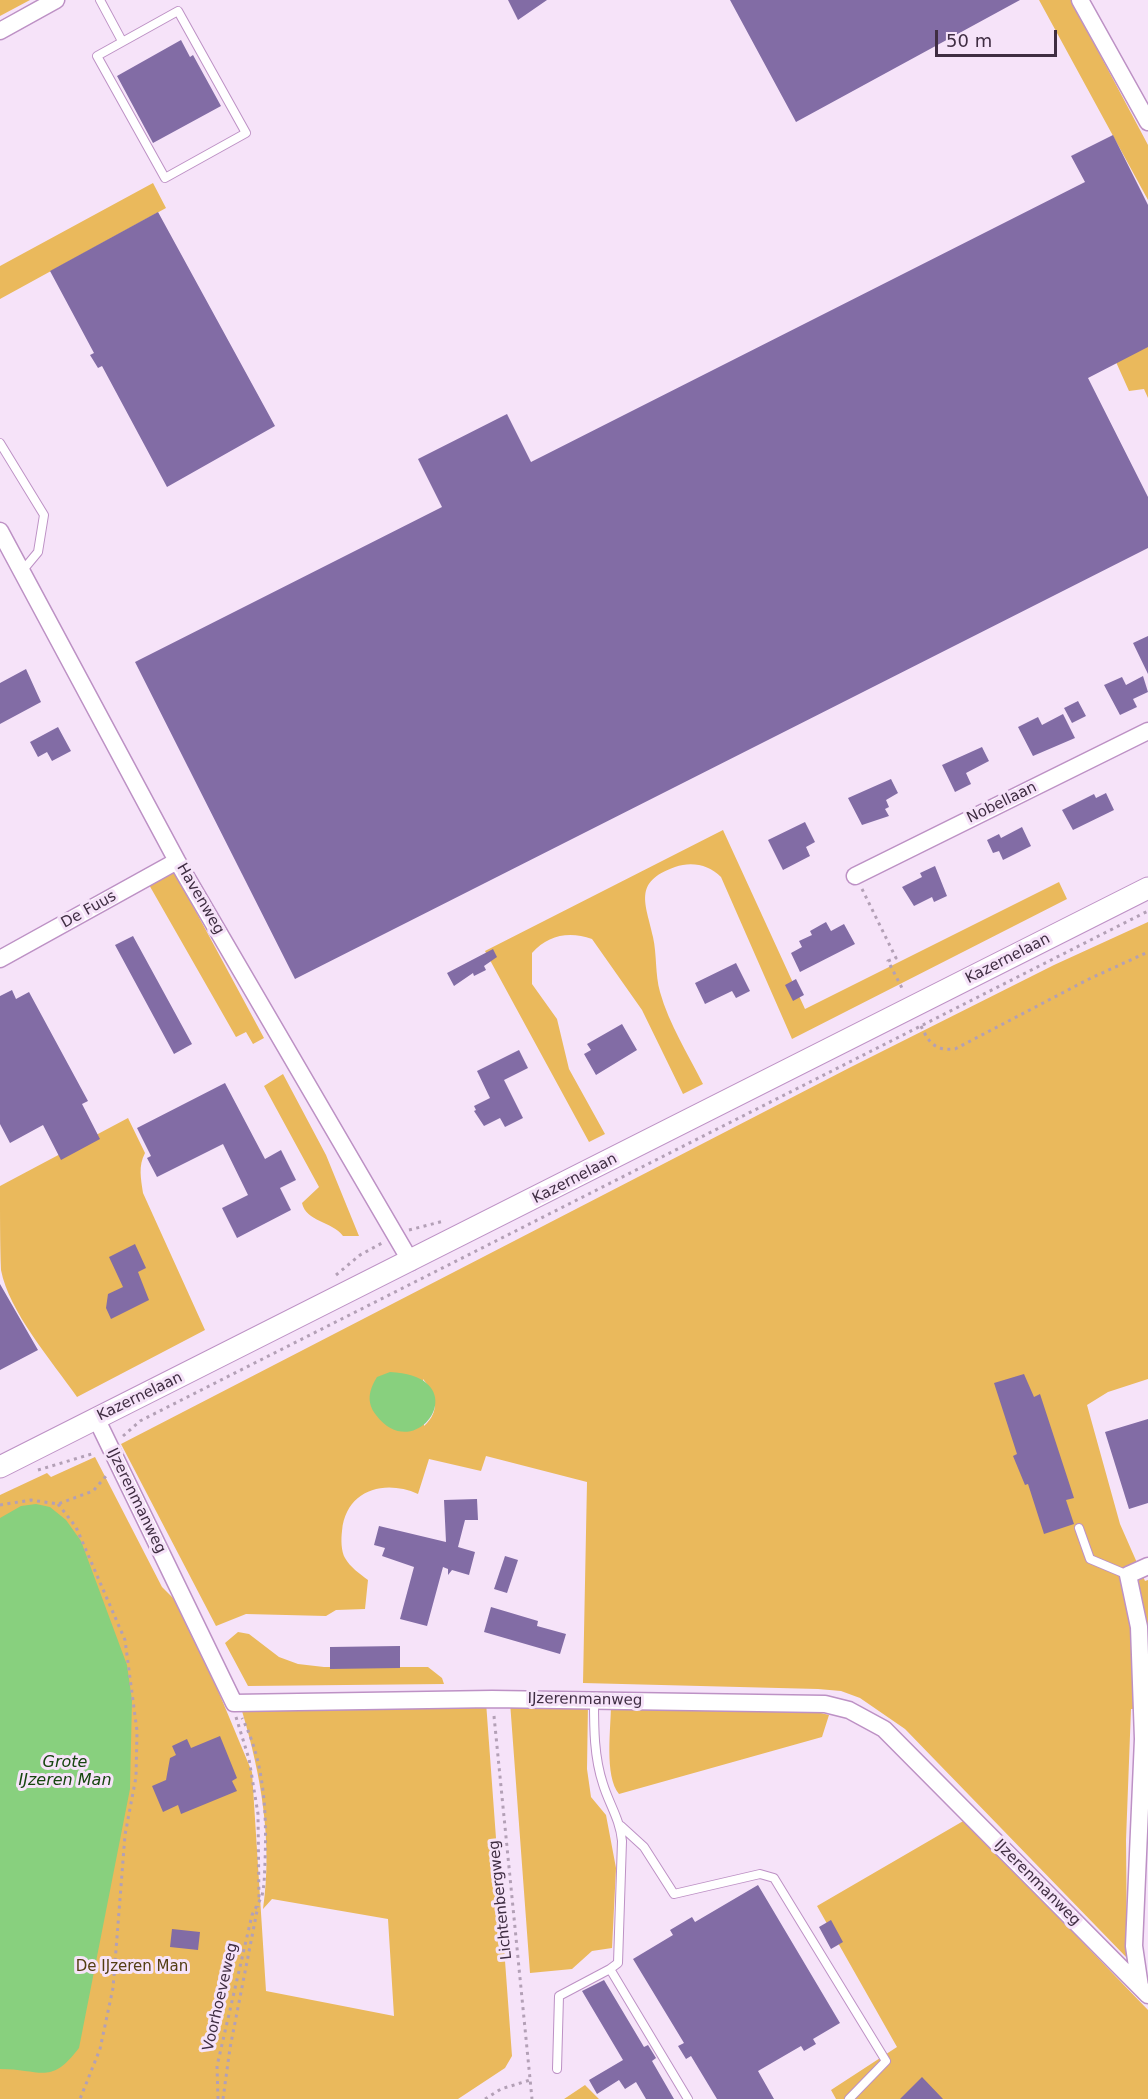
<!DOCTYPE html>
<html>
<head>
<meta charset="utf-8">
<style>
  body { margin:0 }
  #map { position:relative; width:1148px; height:2099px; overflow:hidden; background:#f6e3f9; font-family:"DejaVu Sans",sans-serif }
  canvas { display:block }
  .scale { position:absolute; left:935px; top:30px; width:122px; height:27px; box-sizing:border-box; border:3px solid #3f2d42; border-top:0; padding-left:8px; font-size:18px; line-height:21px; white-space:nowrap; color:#3f2d42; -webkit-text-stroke:4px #f6e3f9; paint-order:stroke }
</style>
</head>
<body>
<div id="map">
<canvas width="1148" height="2099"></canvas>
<div class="scale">50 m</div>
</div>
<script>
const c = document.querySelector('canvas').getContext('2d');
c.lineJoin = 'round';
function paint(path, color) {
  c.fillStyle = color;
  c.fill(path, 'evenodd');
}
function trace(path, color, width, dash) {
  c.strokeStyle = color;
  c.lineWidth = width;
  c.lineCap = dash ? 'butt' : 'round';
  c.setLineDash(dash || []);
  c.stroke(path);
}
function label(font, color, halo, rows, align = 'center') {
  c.font = font + ' "DejaVu Sans",sans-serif';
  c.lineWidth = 6;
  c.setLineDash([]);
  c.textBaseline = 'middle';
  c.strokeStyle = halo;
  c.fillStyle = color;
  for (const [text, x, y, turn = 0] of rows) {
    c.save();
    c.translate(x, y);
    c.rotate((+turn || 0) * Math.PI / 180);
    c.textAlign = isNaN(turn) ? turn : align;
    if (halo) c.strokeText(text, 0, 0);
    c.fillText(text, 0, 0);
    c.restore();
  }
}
const green = new Path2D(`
  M 0,0 L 30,0 L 0,16 Z
  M 1039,0 L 1071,0 L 1148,145 L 1148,200 Z
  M 153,183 L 166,208 L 0,299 L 0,266 Z
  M 1148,344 L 1148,398 L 1144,389 L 1129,391 L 1116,362 Z
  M 723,830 L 805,1009 L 1059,882 L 1067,899 L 792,1039 L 721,877 C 709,865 692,861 675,867 C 632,882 646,904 653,937 C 657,955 655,974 660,992 C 669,1024 688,1054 703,1084 L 683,1094 L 642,1010 L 592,939 C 569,931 548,935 532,953 L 532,984 L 557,1019 L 569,1069 L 605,1134 L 589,1142 L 485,951 Z
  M 173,869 L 264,1038 L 253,1044 L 246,1032 L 236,1037 L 148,883 Z
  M 1148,922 L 1148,1379 L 1108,1392 L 1087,1405 L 1120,1524 L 1145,1581 L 1148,1580 L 1148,1709 L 1131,1709 L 1126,1840 L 1127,1958 L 905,1729 L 860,1698 L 841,1691 L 818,1689 L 583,1683 L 587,1482 L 486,1456 L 481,1471 L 429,1459 L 418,1494 C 384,1479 346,1490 342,1531 C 341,1539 341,1551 345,1558 C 350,1567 360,1574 368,1580 L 365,1609 L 336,1610 L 326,1616 L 246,1614 L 216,1626 L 121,1444 L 849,1068 L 1054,965 ZM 423,1379 C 436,1395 441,1411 424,1426 Z
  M 283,1074 L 326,1155 L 359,1236 L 343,1236 C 332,1221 306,1222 302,1203 L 319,1187 L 264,1086 Z
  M 128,1118 L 145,1153 C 138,1166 141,1179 143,1193 L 205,1330 L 77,1397 C 52,1361 9,1312 1,1270 C 0,1244 0,1212 0,1186 Z
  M 95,1457 L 162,1587 L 184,1609 L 252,1772 L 266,1991 L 394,2016 L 388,1919 L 272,1899 L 263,1909 C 273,1842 261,1775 242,1711 L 486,1702 L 512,2056 L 505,2068 L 458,2099 L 0,2099 L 0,1495 L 47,1473 L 51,1477 Z
  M 238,1632 L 249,1634 L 279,1657 L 298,1664 L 324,1667 L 428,1667 L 442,1678 L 444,1684 L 248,1686 L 225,1643 Z
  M 510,1702 L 588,1703 L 587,1769 L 591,1797 L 606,1815 L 616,1868 L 612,1948 L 592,1951 L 572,1969 L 530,1973 Z
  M 611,1704 L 813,1711 L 829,1715 L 822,1737 L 619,1794 C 604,1776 611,1728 611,1704 Z
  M 965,1820 L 1148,2010 L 1148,2099 L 836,2099 L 831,2090 L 897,2047 L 817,1906 Z
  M 585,2085 L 599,2099 L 564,2099 Z`);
const water = new Path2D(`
  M 390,1372 C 479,1376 417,1469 376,1415 C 366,1402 369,1390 377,1377 Z
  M 36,1504 L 50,1507 L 66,1520 L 81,1541 L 127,1665 L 132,1700 L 130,1789 L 79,2048 C 50,2086 42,2069 0,2069 L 0,1518 L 21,1506 Z`);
const building = new Path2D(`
  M 508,0 L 547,0 L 518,20 Z
  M 730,0 L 1020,0 L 796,122 Z
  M 181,40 L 190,57 L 193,55 L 221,106 L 153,143 L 117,76 Z
  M 1113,135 L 1148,205 L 1148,347 L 1088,378 L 1148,497 L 1148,548 L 295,979 L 135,662 L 442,507 L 418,459 L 507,414 L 531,462 L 1085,182 L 1071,156 Z
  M 158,212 L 275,426 L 167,487 L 102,366 L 98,368 L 90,355 L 94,353 L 50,271 Z
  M 1148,636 L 1148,674 L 1133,643 Z
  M 26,669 L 41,702 L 0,724 L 0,683 Z
  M 1143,676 L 1148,692 L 1133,699 L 1137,707 L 1120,715 L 1104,685 L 1122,677 L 1126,685 Z
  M 1078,701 L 1086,716 L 1072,723 L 1064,708 Z
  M 1063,714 L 1075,738 L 1033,756 L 1018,727 L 1038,717 L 1042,725 Z
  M 58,727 L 71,751 L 52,761 L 47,752 L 38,757 L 30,742 Z
  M 982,747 L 989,761 L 966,773 L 971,784 L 955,792 L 942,765 Z
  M 891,779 L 898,793 L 886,800 L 889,807 L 885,809 L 889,816 L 862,825 L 848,798 Z
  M 1106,793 L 1114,810 L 1073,830 L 1062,810 L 1094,794 L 1096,798 Z
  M 805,822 L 815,842 L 806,847 L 810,856 L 783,870 L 768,840 Z
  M 1022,827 L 1031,846 L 1003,860 L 999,851 L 993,853 L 987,840 L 999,834 L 1001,838 Z
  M 935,866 L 947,896 L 934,902 L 932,897 L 914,906 L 902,887 L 922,877 L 920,873 Z
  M 826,922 L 831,931 L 844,924 L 855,944 L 800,972 L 791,953 L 802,947 L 799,941 L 812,935 L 810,931 Z
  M 133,936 L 192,1044 L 174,1054 L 115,945 Z
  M 493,949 L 497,957 L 484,966 L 486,970 L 474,976 L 473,973 L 454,986 L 447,973 Z
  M 736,963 L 750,991 L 736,998 L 732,991 L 705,1004 L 695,983 Z
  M 796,979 L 804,995 L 793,1001 L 785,985 Z
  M 12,990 L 16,999 L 29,992 L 88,1101 L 82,1104 L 100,1139 L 61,1160 L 43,1125 L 10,1143 L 0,1124 L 0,996 Z
  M 622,1024 L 637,1050 L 596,1075 L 584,1054 L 591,1050 L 587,1044 Z
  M 519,1050 L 528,1068 L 504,1080 L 523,1118 L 505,1127 L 500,1118 L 484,1126 L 474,1111 L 476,1110 L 474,1106 L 490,1098 L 477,1071 Z
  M 225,1083 L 265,1159 L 281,1150 L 296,1180 L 280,1188 L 291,1210 L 237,1238 L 222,1208 L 248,1195 L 223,1144 L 157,1177 L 147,1158 L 151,1156 L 137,1128 Z
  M 135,1244 L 146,1268 L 138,1272 L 149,1300 L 111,1319 L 106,1308 L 108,1294 L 123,1287 L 109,1257 Z
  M 0,1284 L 38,1350 L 0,1370 Z
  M 1024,1374 L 1034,1397 L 1040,1394 L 1074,1498 L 1066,1500 L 1074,1524 L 1044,1534 L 1028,1484 L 1025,1485 L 1013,1456 L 1017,1454 L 994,1383 Z
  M 1148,1419 L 1148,1503 L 1129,1509 L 1105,1432 Z
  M 477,1499 L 478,1520 L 465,1520 L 458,1547 L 475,1552 L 469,1575 L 452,1570 L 448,1575 L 448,1569 L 443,1567 L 427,1626 L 400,1619 L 414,1567 L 382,1556 L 385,1548 L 374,1545 L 379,1526 L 446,1542 L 444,1500 Z
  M 505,1556 L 518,1560 L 507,1593 L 494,1589 Z
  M 491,1607 L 538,1621 L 537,1626 L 566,1634 L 560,1654 L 484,1632 Z
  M 400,1646 L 400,1668 L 330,1669 L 330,1647 Z
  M 220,1736 L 237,1778 L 232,1781 L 237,1791 L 181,1814 L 178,1805 L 163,1812 L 152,1786 L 166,1780 L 170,1758 L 176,1755 L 172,1746 L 187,1739 L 191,1748 Z
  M 758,1885 L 840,2023 L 813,2039 L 816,2044 L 804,2051 L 801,2046 L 758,2071 L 774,2099 L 717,2099 L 691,2056 L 686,2059 L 678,2046 L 684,2043 L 633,1959 L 673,1935 L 670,1930 L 692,1917 L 695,1922 Z
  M 831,1920 L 843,1942 L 831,1949 L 819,1927 Z
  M 172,1929 L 200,1932 L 198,1950 L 170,1947 Z
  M 604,1980 L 644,2047 L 648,2045 L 656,2058 L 652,2061 L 674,2099 L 646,2099 L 636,2082 L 625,2089 L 619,2080 L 597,2094 L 589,2080 L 623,2060 L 582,1991 Z
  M 922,2077 L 943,2099 L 900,2099 Z`);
const path = new Path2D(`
  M 862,889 L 896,958 L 888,961 L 903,990
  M 921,1026 C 929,1043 935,1051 955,1049 L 1089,979 L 1148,952
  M 409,1230 L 444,1221
  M 336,1275 L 360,1255 L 382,1243
  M 123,1436 L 140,1421 L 1148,911
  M 38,1470 L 95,1453
  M 58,1504 L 76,1527 L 125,1640 L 137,1731 L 136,1777 L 125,1835 L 113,1988 L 100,2049 L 80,2099
  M 0,1505 L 31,1500 L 58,1504 L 93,1491 L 107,1475
  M 494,1716 L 532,2099
  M 236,1717 L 249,1759 L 258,1814 L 259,1900
  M 218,2099 L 217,2066 L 252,1915 L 262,1896 L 264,1884 C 267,1829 268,1768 242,1718
  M 223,2099 L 230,2048 L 258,1906
  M 485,2099 L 501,2089 L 530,2080`);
const service = new Path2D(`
  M 100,0 L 122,41
  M 178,11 L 246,133 L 165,178 L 97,56 Z
  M 0,443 L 44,515 L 38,552 L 23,570
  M 1079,1528 L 1090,1559 L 1128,1575
  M 594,1701 C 594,1728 594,1757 603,1784 C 609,1804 620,1819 622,1841 L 618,1963 L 610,1969 L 688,2099
  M 621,1826 L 644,1847 L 674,1894 L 760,1874 L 774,1878 L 886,2061 L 849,2099
  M 557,2069 L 559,1996 L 610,1969`);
const minor = new Path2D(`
  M 1080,0 L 1148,122
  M 0,31 L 56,0
  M 0,531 L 177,861 L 411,1262
  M 855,876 L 1148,731
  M 0,959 L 177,861
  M 96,1418 L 234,1703 L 492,1699 L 825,1704 L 849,1710 L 884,1729 L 1148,1995
  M 1140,1987 L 1134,1946 L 1143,1739 L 1139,1627 L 1128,1575 L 1148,1566`);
const tertiary = new Path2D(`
  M 0,1467 L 1148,888`);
const streetNames = [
  ["Nobellaan",1002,803,-26],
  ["Havenweg",200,899,60],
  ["De Fuus",89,910,-29],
  ["Kazernelaan",1008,959,-27],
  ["Kazernelaan",575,1179,-27],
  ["Kazernelaan",140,1397,-26],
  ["IJzerenmanweg",136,1501,64],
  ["IJzerenmanweg",585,1700,1],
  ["IJzerenmanweg",1037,1883,45],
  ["Lichtenbergweg",501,1900,-96],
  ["Voorhoeveweg",221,1997,-77]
];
const parkNames = [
  ["De IJzeren Man",132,1967]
];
const waterNames = [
  ["Grote",65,1763],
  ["IJzeren Man",65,1781]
];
paint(green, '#eab95c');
paint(water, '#88d07e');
paint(building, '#826ca5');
trace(service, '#bd91c5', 10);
trace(minor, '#bd91c5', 19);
trace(tertiary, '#bd91c5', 23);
trace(path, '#b3a0b6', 3, [3, 4.5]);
trace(service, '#fff', 8);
trace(minor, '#fff', 16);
trace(tertiary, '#fff', 21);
label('15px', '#3f2d42', '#f6e3f9', streetNames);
label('15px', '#533e12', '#f6e3f9', parkNames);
label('italic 16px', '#16460f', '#f6e3f9', waterNames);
</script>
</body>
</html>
